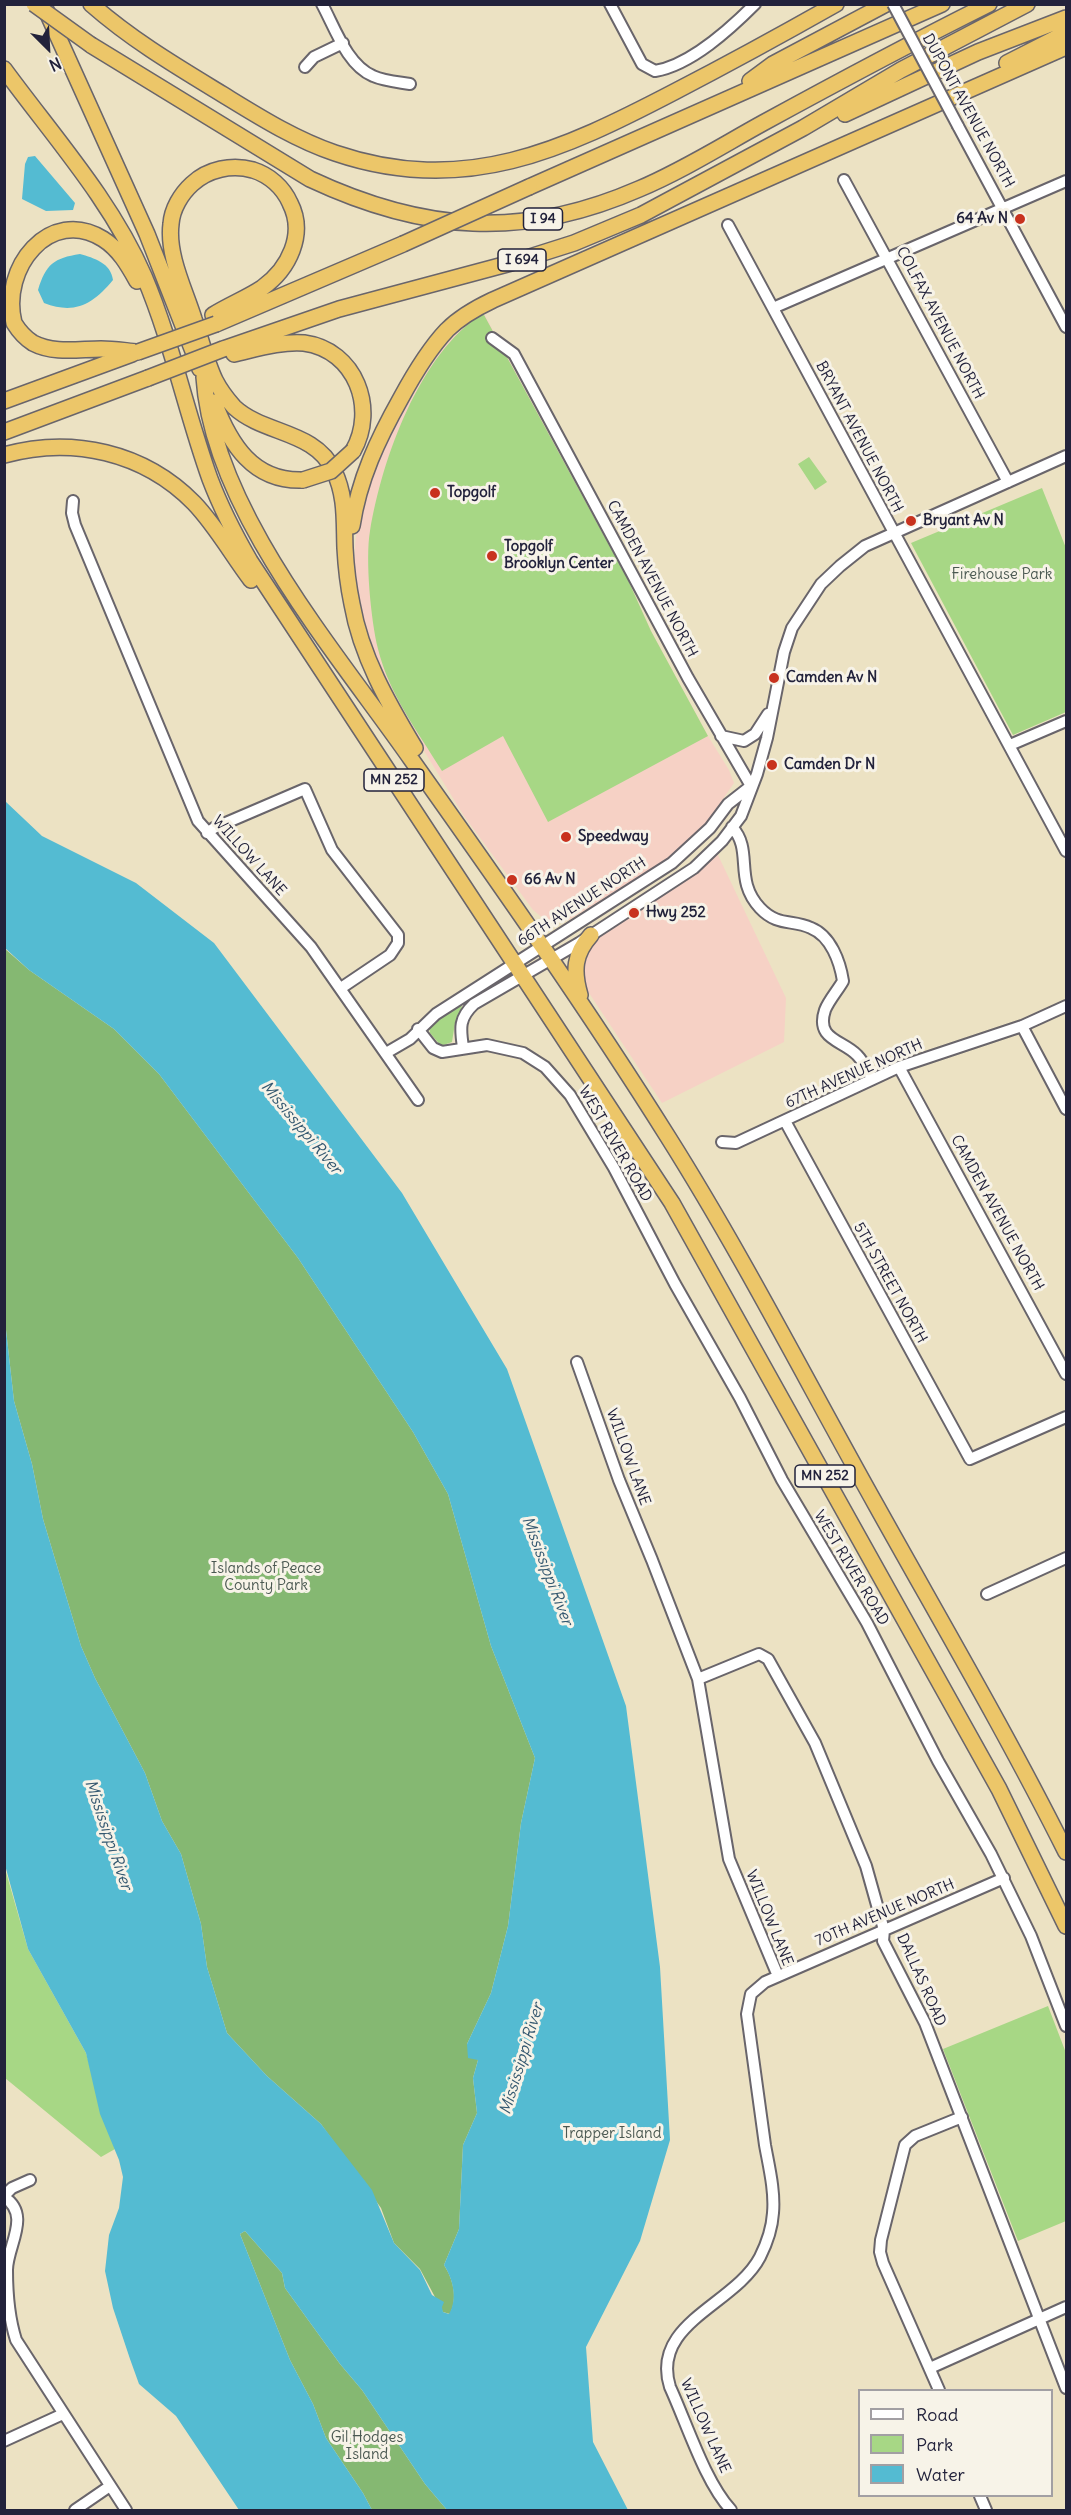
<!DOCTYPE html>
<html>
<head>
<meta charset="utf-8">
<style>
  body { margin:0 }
  #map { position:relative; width:1071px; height:2515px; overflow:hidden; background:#ece2c3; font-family:Delius,sans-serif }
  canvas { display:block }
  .frame { position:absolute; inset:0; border:6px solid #22223b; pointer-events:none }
  .legend { position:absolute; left:858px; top:2389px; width:195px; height:108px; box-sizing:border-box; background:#f7f3e8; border:2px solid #a29fa3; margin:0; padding:8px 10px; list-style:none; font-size:18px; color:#22223b }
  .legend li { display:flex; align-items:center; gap:12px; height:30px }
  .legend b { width:30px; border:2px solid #a29fa3 }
  .north { position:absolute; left:18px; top:18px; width:60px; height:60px; -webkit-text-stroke:4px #f7f3e8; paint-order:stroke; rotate:156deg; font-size:16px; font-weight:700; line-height:24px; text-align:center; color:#22223b }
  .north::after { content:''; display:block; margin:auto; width:21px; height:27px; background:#22223b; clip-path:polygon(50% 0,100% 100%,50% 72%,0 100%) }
</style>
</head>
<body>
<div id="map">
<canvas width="1071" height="2515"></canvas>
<div class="frame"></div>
<ul class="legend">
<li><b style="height:8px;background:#fff"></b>Road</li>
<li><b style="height:16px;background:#a7d785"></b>Park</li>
<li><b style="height:16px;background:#54bbd2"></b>Water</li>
</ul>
<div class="north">N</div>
</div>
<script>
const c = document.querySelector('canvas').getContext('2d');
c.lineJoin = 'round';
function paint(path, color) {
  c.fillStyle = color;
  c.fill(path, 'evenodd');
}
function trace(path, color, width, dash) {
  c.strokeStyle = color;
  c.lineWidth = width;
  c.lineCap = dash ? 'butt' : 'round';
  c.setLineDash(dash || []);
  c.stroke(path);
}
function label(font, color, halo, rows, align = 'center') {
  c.font = font + ' Delius,sans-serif';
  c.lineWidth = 6;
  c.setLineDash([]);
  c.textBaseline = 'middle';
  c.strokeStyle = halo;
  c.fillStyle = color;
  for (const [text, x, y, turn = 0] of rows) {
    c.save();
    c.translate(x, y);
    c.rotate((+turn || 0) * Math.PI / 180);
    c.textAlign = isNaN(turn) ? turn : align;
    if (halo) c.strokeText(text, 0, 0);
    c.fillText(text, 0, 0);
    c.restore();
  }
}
const built = new Path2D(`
  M 482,310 L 628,580 L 651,631 L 708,736 L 729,770 L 734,783 L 707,822 L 676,854 L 569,920 L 554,922 L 543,918 L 533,910 L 464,816 L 394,702 L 368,646 L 354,589 L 355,545 L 359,511 L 382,440 L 446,337 Z
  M 717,853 L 786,998 L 784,1042 L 662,1103 L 581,981 L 586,945 L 690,875 Z`);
const green = new Path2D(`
  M 483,313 L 628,580 L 651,631 L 708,736 L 548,822 L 503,736 L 442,771 C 418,732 389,694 378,649 C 371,621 365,559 370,531 C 382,459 419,354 483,313 Z
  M 809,457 L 827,482 L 815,490 L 798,464 Z
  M 1042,488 L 1066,548 L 1066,712 L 1013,735 L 911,543 Z
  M 460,1004 L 462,1007 L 455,1023 L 452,1042 L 441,1046 L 430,1033 L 429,1025 Z
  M 4,1865 L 28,1949 L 86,2053 L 115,2149 L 101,2157 L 5,2078 Z
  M 1048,2006 L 1066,2053 L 1066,2221 L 1018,2241 L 943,2049 Z`);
const forest = new Path2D(`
  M 4,948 L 29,970 L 114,1029 L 159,1074 L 298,1258 L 413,1432 L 448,1494 L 491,1646 L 535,1758 L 521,1823 L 508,1926 L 491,1993 L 467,2044 L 478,2060 L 473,2078 L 477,2113 L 463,2145 L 459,2229 L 444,2265 C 453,2279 458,2298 450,2314 L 443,2312 L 420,2269 L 394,2243 L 381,2208 L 321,2124 L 267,2076 L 227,2033 L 207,1967 L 201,1924 L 181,1854 L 162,1821 L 145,1773 L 95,1678 L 81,1646 L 43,1519 L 32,1464 L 14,1401 L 5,1321 Z
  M 245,2231 L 282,2273 L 285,2288 L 340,2364 L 362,2390 L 425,2484 L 447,2510 L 372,2510 L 363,2493 L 326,2438 L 313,2404 L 290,2360 L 240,2234 Z`);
const water = new Path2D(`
  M 35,156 L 75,203 L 73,210 L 46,211 L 22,199 L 25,164 L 28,157 Z
  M 80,254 C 94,258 111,263 113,280 C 93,304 75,315 44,303 L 38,290 C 46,264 54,258 80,254 Z
  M 5,801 L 42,836 L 136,883 L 214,943 L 402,1193 L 507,1369 L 626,1706 L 660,1967 L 670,2140 L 640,2241 L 586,2347 L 593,2442 L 628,2510 L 447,2510 L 425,2484 L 362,2390 L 340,2364 L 285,2288 L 282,2273 L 245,2231 L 240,2234 L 290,2360 L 313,2404 L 326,2438 L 363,2493 L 372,2510 L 239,2510 L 176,2416 L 139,2384 L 130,2359 L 113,2308 L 105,2271 L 109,2235 L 119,2208 L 123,2177 L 119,2160 L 100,2114 L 86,2053 L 28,1949 L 5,1865 L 5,1321 L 14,1401 L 32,1464 L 43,1519 L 81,1646 L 95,1678 L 145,1773 L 162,1821 L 181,1854 L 201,1924 L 207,1967 L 227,2033 L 267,2076 L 321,2124 L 372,2190 L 394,2243 L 420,2270 L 432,2295 L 444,2302 L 442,2307 L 443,2312 L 449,2314 C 458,2299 453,2279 444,2265 L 459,2229 L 463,2145 L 477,2113 L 473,2078 L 478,2060 L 468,2058 L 467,2044 L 491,1993 L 508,1926 L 521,1823 L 535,1758 L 491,1646 L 448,1494 L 413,1432 L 298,1258 L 159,1074 L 114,1029 L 29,970 L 5,948 Z`);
const minor = new Path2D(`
  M 322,4 C 335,28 347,65 373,76 C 384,81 398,82 410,84
  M 610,4 L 642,64 L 655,71 C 691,65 730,29 755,4
  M 305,67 L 314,57 L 343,43
  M 958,126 L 1066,327
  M 844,180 L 1008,482
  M 728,225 L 1066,851
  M 773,308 L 1066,181
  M 492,338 L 514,354 L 688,678 L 751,786
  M 73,501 L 72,513 L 75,525 L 198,821 L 311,947 L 418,1100
  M 721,736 L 744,741 L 755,734 L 768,714
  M 1010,745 L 1066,721
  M 732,827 C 754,851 733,879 760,908 C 778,927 792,919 811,928 C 831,936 840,962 843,981 C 838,990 829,1000 825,1010 C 815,1040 843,1040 857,1055 C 864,1062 868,1071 872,1079
  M 207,833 L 214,828 L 305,789 L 332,850 L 398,935 L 398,943 L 390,955 L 341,988
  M 1022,1026 L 1066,1109
  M 418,1029 L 433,1048 L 442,1052 L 487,1045 L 523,1053 L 545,1067 L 570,1095 L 614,1168 L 675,1284 L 740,1398 L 782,1480 L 867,1623 L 938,1761 L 991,1854 L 1031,1936 L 1066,2026
  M 463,1047 C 460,1028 459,1018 474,1004 L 579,943 L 694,868 L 722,841 L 741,816 L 757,774 L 767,738 L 784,652 L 792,628 L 821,584 L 840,566 L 865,546 L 1066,456
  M 386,1053 L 410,1039 L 436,1014 L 672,863 L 710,828 L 728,804 L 751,786
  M 899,1067 L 1066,1374
  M 785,1121 L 970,1459 L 1066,1417
  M 722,1142 L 736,1143 L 899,1067 L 1022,1026 L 1066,1006
  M 577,1362 L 619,1480 L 652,1560 L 698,1679 L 729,1859 L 778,1976
  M 987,1594 L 1066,1558
  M 698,1679 L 759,1654 L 768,1659 L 815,1743 L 866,1866 L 884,1930 L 883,1941 L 925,2023 L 1066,2388
  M 4,2196 L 12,2188 L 30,2180
  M 4,2197 C 32,2215 7,2246 7,2270 C 7,2294 9,2318 16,2340 L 126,2510
  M 930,2368 L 1066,2307
  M 939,2390 L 883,2263 L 880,2252 L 881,2240 L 905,2145 L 915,2136 L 962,2117
  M 4,2441 L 63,2414
  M 980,2496 L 986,2510
  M 75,2510 L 110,2486
  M 731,2510 C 705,2482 687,2424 670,2387 C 650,2323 735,2305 760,2257 C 767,2243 772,2229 773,2213 C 775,2191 769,2167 765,2145 C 759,2101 753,2058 747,2014 L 751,1994 L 765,1982 L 1004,1878`);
const highway = new Path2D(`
  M 91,4 C 132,40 176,66 222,94 C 258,116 294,139 335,153 C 464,197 563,150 676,91 C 730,63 783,34 836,4
  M 46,10 L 147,234 L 200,369
  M 91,45 L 310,179 C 423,232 522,240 639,189 C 682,171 723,145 763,123 C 838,82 913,42 989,4
  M 1007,63 L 1066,33
  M 4,69 C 53,136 111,200 144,276 C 172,342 186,412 210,479 C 221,508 235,535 250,561 L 672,1203 L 999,1789 L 1066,1926
  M 750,81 L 773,64 L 886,4
  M 845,114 L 978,52 L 1066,18
  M 529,187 L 942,4
  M 137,281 C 128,265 119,249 103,239 C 50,206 0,268 14,323 C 19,331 25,338 33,343 C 54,354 79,349 101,349 C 113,349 126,351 138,352
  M 213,315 C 229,305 247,298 262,288 C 289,269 306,234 290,203 C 283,187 269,175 253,170 C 232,164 208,169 192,184 C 181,194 172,209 171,224 C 167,255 185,290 194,319 C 201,339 206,361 215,380 C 220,390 227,399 234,407 C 264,435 315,430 334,471 C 346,496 344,520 345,548 C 346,567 348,585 352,604 C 361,656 388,703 415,748
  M 216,324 L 403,244
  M 223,349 L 339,309 L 511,263 L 574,243 L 641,215 L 803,128 L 901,70 L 1027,4
  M 234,354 C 256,349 282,341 304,343 C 356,350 377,409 353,451
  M 204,377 C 212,509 337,653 411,759 C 499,883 587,1008 668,1137 C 743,1256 807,1382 876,1505 C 940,1620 1007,1734 1066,1852
  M 4,401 L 132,354
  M 214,402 C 230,444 253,482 303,480
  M 4,432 L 148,378
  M 4,455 C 72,436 144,452 194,503 C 216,526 232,555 251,580
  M 352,526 C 359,479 378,439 401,398 C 414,374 428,350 447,330 C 460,317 476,308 493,300 L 1066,47
  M 580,995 C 573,971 574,954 591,935`);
const minorBridge = new Path2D(`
  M 893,4 L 958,126`);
const highwayBridge = new Path2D(`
  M 34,4 L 91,45
  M 403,244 L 529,187
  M 138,352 L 216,324
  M 148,378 L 223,349
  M 303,480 L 331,471 L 353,451`);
const markers = [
  [1020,219,6,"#c8321e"],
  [435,493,6,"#c8321e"],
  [911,521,6,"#c8321e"],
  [492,556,6,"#c8321e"],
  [774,678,6,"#c8321e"],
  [772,765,6,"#c8321e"],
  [566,837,6,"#c8321e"],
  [512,880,6,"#c8321e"],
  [634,913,6,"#c8321e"]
];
const shields = [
  [543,219,39],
  [522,260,48],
  [394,780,60],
  [825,1476,60]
];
const shieldNames = [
  ["I 94",543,219],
  ["I 694",522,260],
  ["MN 252",394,780],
  ["MN 252",825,1476]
];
const streetNames = [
  ["DUPONT AVENUE NORTH",968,111,61],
  ["COLFAX AVENUE NORTH",940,323,62],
  ["BRYANT AVENUE NORTH",859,437,62],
  ["CAMDEN AVENUE NORTH",652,579,62],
  ["WILLOW LANE",249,856,48],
  ["66TH AVENUE NORTH",582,902,-33],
  ["67TH AVENUE NORTH",854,1074,-24],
  ["WEST RIVER ROAD",615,1144,60],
  ["CAMDEN AVENUE NORTH",997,1213,61],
  ["5TH STREET NORTH",890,1283,61],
  ["WILLOW LANE",628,1457,70],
  ["WEST RIVER ROAD",851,1568,59],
  ["70TH AVENUE NORTH",885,1913,-23],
  ["WILLOW LANE",769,1918,68],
  ["DALLAS ROAD",921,1980,66],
  ["WILLOW LANE",705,2426,66]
];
const poiNames = [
  ["64 Av N",1008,219,"right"],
  ["Topgolf",447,493],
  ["Bryant Av N",923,521],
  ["Topgolf",504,547],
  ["Brooklyn Center",504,564],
  ["Camden Av N",786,678],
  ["Camden Dr N",784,765],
  ["Speedway",578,837],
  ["66 Av N",524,880],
  ["Hwy 252",646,913]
];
const parkNames = [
  ["Firehouse Park",1002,575],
  ["Islands of Peace",266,1569],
  ["County Park",266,1586],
  ["Trapper Island",612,2134],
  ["Gil Hodges",367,2438],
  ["Island",367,2455]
];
const waterNames = [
  ["Mississippi River",301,1128,50],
  ["Mississippi River",547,1571,69],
  ["Mississippi River",108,1835,71],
  ["Mississippi River",522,2059,-73]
];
paint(built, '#f6d1c5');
paint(green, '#a7d785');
paint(forest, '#85b872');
paint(water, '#54bbd2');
trace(minor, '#69656b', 14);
trace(highway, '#69656b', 18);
trace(minor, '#fff', 10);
trace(highway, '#ecc669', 15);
trace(minorBridge, '#69656b', 14, []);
trace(highwayBridge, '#69656b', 18, []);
trace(minorBridge, '#fff', 10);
trace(highwayBridge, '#ecc669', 15);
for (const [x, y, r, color] of markers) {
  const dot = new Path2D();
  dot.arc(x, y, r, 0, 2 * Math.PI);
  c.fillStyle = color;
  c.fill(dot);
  trace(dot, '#f7f3e8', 2);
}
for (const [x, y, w] of shields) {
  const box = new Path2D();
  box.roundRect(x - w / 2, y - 11, w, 22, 4.5);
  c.fillStyle = '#f7f3e8';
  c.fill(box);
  trace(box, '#22223b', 1.5);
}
label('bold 14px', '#22223b', null, shieldNames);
label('15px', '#22223b', '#f7f3e8', streetNames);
label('bold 15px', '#22223b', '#f7f3e8', poiNames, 'left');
label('15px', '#4a5851', '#f7f3e8', parkNames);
label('italic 16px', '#345870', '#f7f3e8', waterNames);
</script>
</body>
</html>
